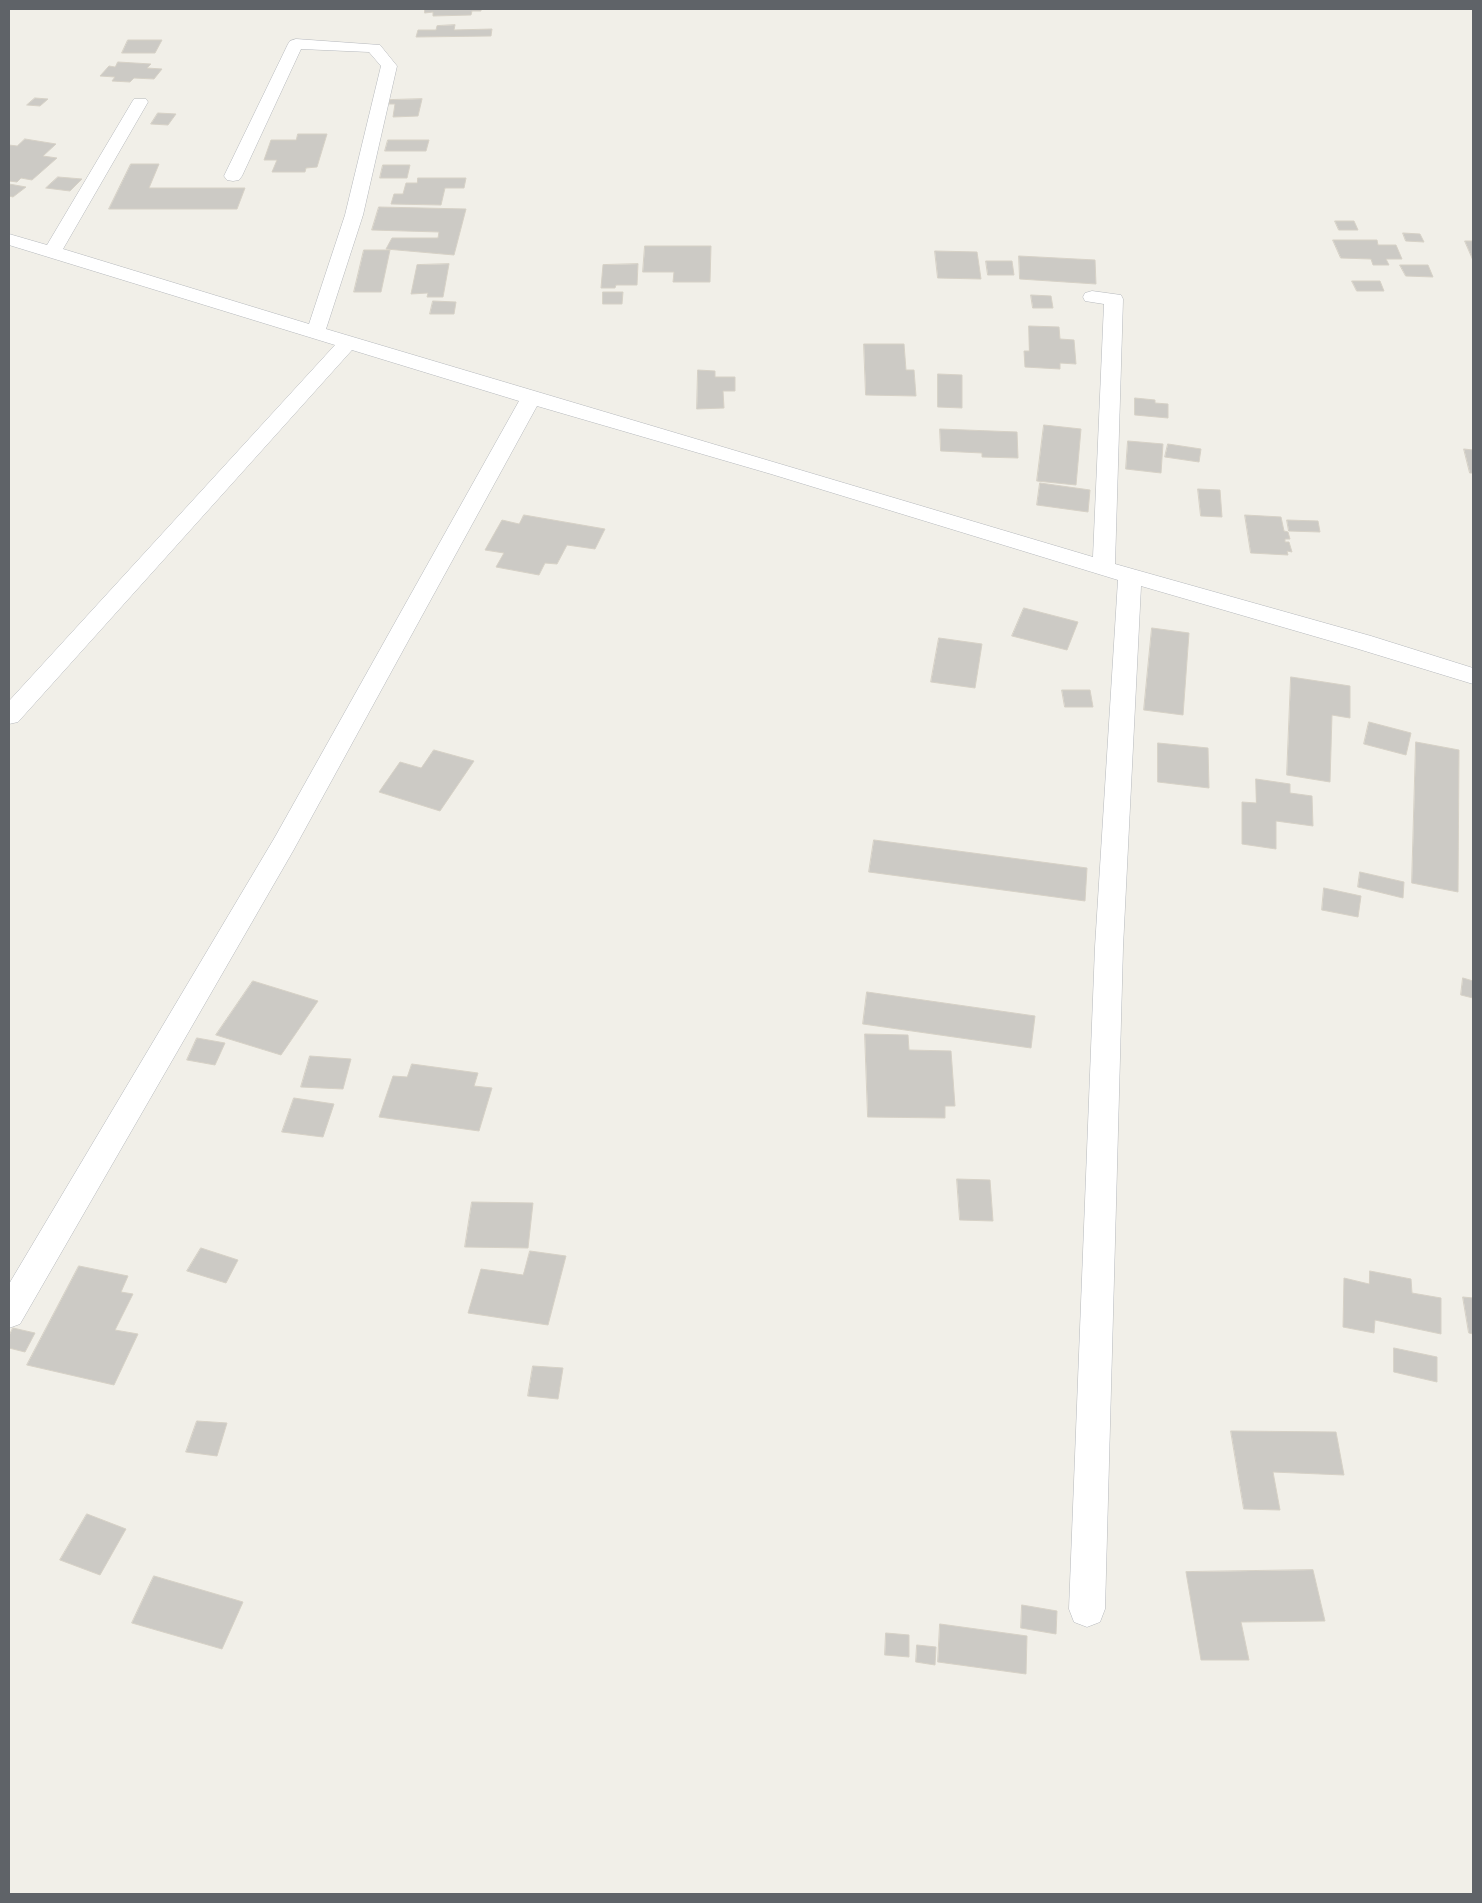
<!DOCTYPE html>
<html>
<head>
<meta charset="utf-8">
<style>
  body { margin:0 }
  #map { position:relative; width:1482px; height:1903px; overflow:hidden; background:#f1efe8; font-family:Barlow,sans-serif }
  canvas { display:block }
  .frame { position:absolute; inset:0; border:10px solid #5f6368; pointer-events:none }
</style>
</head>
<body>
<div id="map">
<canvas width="1482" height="1903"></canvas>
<div class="frame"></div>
</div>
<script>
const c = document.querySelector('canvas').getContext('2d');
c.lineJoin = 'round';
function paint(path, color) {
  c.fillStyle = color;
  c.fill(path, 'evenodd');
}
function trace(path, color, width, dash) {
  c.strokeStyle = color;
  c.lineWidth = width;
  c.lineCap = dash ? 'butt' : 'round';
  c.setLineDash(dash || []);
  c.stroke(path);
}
const building = new Path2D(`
  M 425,9 L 481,9 L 481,11 L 472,11 L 471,15 L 433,16 L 433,12 L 425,13 Z
  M 455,25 L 454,30 L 492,29 L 491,36 L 416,37 L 418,30 L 436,30 L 437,26 Z
  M 128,40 L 162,40 L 155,53 L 122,53 Z
  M 118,62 L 151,64 L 147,68 L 162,69 L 154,79 L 134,78 L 130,82 L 112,81 L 115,77 L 100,76 L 109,66 L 115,67 Z
  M 35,98 L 48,99 L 40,106 L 27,105 Z
  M 422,99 L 418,116 L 393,117 L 395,104 L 389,104 L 390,100 Z
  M 158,113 L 176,114 L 168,125 L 151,124 Z
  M 298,134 L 327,134 L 317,167 L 306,168 L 305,172 L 272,172 L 277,160 L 264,160 L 271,140 L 296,140 Z
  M 25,139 L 56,144 L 43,156 L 57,158 L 32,180 L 21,178 L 17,182 L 9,181 L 9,145 L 17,146 Z
  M 388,140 L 429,140 L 426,151 L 385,151 Z
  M 131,164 L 159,164 L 149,188 L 245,188 L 237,209 L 109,209 Z
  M 383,165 L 410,165 L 407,178 L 380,178 Z
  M 58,177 L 82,179 L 70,191 L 46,188 Z
  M 418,178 L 466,178 L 464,188 L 445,188 L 441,205 L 391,204 L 394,194 L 403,194 L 406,183 L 417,183 Z
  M 9,184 L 26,187 L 13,197 L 9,196 Z
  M 379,207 L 466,209 L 454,255 L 386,249 L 392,238 L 438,238 L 439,232 L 372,230 Z
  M 1335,221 L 1354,221 L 1358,230 L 1339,230 Z
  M 1403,233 L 1420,234 L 1424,242 L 1406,241 Z
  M 1333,240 L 1377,240 L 1378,245 L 1396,245 L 1402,259 L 1386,259 L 1389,265 L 1373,265 L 1371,259 L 1341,258 Z
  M 1465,241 L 1473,241 L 1473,260 Z
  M 645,246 L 711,246 L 710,282 L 673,282 L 674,272 L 643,272 Z
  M 364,250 L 390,250 L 381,292 L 354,292 Z
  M 935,251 L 977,252 L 981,279 L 938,278 Z
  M 1019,256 L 1095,260 L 1096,284 L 1020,279 Z
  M 986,261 L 1012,261 L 1014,275 L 988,275 Z
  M 449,264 L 443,297 L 427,297 L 428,293 L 411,294 L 417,265 Z
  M 638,264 L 637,285 L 616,285 L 615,288 L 601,288 L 603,265 Z
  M 1400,265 L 1428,265 L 1433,277 L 1406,276 Z
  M 1352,281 L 1380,281 L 1384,291 L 1357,291 Z
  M 603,292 L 623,292 L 622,304 L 603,304 Z
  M 1031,295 L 1051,296 L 1053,308 L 1033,308 Z
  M 433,301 L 456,302 L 454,314 L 430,314 Z
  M 1029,326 L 1059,327 L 1060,339 L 1074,340 L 1076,364 L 1060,363 L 1060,369 L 1025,367 L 1024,351 L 1029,351 Z
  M 864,344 L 904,344 L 906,370 L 914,370 L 916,396 L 866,395 Z
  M 698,370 L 715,371 L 715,377 L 735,377 L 735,391 L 723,391 L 724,408 L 697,409 Z
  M 938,374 L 962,375 L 962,408 L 938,407 Z
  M 1135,398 L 1155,400 L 1155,403 L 1168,404 L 1168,418 L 1135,415 Z
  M 1044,425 L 1081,429 L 1076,485 L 1037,481 Z
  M 940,429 L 1017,432 L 1018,458 L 982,457 L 982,453 L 941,451 Z
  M 1128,441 L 1163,444 L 1161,473 L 1126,469 Z
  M 1168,444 L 1201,449 L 1199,462 L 1165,457 Z
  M 1464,449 L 1473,450 L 1473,473 L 1470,473 Z
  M 1040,483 L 1090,490 L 1088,512 L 1037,505 Z
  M 1198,489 L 1220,490 L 1222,517 L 1201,516 Z
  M 524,515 L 605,529 L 595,549 L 567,545 L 557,564 L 545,563 L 539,575 L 496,567 L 504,553 L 485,550 L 502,520 L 519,524 Z
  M 1245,515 L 1281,517 L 1284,531 L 1288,532 L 1290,539 L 1285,539 L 1285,542 L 1289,542 L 1292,552 L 1287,551 L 1288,555 L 1251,553 Z
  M 1287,520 L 1318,521 L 1320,532 L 1289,531 Z
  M 1024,608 L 1078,622 L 1067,650 L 1012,636 Z
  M 1152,628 L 1189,633 L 1183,715 L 1144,710 Z
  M 939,638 L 982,644 L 975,688 L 931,682 Z
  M 1291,677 L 1350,686 L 1350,718 L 1332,715 L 1330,782 L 1287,775 Z
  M 1062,690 L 1090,690 L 1093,707 L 1065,707 Z
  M 1369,722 L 1411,733 L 1406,755 L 1364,744 Z
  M 1416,742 L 1459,750 L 1458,892 L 1412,883 Z
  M 1158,743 L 1208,748 L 1209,788 L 1158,782 Z
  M 434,750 L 474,761 L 440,811 L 379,792 L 400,762 L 421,768 Z
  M 1256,779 L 1290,784 L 1290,793 L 1312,796 L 1313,826 L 1276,821 L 1276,849 L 1242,844 L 1242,802 L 1256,803 Z
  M 874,840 L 1087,868 L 1085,901 L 869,872 Z
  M 1360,872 L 1404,882 L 1403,898 L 1358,887 Z
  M 1324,888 L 1361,896 L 1358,917 L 1322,910 Z
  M 1463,978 L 1473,981 L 1473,998 L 1461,995 Z
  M 253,981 L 318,1001 L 281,1055 L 216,1035 Z
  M 867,992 L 1035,1016 L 1031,1048 L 863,1024 Z
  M 865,1034 L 908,1035 L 909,1050 L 951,1051 L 955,1106 L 945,1106 L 945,1118 L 868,1117 Z
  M 197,1038 L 225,1043 L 215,1065 L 187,1060 Z
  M 310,1056 L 351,1059 L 343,1089 L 301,1087 Z
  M 412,1064 L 478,1073 L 474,1086 L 492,1088 L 479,1131 L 379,1117 L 393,1076 L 407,1077 Z
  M 294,1098 L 334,1104 L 323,1137 L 282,1132 Z
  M 957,1179 L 990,1180 L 993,1221 L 960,1220 Z
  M 472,1202 L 533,1203 L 528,1248 L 465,1247 Z
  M 201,1248 L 238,1260 L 226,1283 L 187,1271 Z
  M 530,1251 L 566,1256 L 548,1325 L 468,1313 L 481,1269 L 523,1275 Z
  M 79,1266 L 128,1276 L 121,1292 L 133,1294 L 115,1330 L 138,1334 L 114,1385 L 27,1365 Z
  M 1370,1271 L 1411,1279 L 1412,1293 L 1441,1298 L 1441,1334 L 1375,1320 L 1374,1333 L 1343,1327 L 1344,1278 L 1369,1284 Z
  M 1463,1297 L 1473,1298 L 1473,1334 L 1469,1333 Z
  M 13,1328 L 35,1333 L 25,1352 L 9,1348 L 9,1336 Z
  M 1394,1348 L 1437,1357 L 1437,1382 L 1394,1372 Z
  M 533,1366 L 563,1368 L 558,1399 L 528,1396 Z
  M 197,1421 L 227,1423 L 217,1456 L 186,1452 Z
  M 1231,1431 L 1336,1432 L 1344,1475 L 1273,1472 L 1280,1510 L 1244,1509 Z
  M 87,1514 L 126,1529 L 100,1575 L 60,1560 Z
  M 1313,1570 L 1325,1621 L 1241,1622 L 1249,1660 L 1201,1660 L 1186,1572 Z
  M 154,1576 L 243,1602 L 222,1649 L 132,1623 Z
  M 1022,1605 L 1057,1611 L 1056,1634 L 1021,1628 Z
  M 940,1624 L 1027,1636 L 1026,1674 L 938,1662 Z
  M 886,1633 L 909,1635 L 909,1657 L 885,1655 Z
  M 917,1645 L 936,1647 L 935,1665 L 916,1662 Z`);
const minor = new Path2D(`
  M 296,39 L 380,45 L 397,66 L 363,215 L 326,329 L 1093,557 L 1104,304 L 1085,301 L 1083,297 L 1085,293 L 1092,291 L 1121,295 L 1123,299 L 1115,564 L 1371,636 L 1473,668 L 1473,684 L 1355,648 L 1141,586 L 1123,947 L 1105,1609 L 1100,1622 L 1087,1627 L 1074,1622 L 1069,1609 L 1095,947 L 1118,580 L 771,474 L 537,406 L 293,851 L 20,1324 L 9,1328 L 9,1284 L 275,837 L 519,401 L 352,350 L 18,722 L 9,724 L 9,701 L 335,345 L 9,245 L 9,234 L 47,245 L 132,102 L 134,99 L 146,99 L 148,102 L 63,249 L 309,324 L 345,215 L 381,66 L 369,52 L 301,49 L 242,176 L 239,180 L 233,181 L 227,180 L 224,176 L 288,44 L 290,41 Z`);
paint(building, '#cccac5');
trace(building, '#d6d1c6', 1);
trace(minor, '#b5b8bc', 1);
paint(minor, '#fff');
</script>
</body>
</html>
